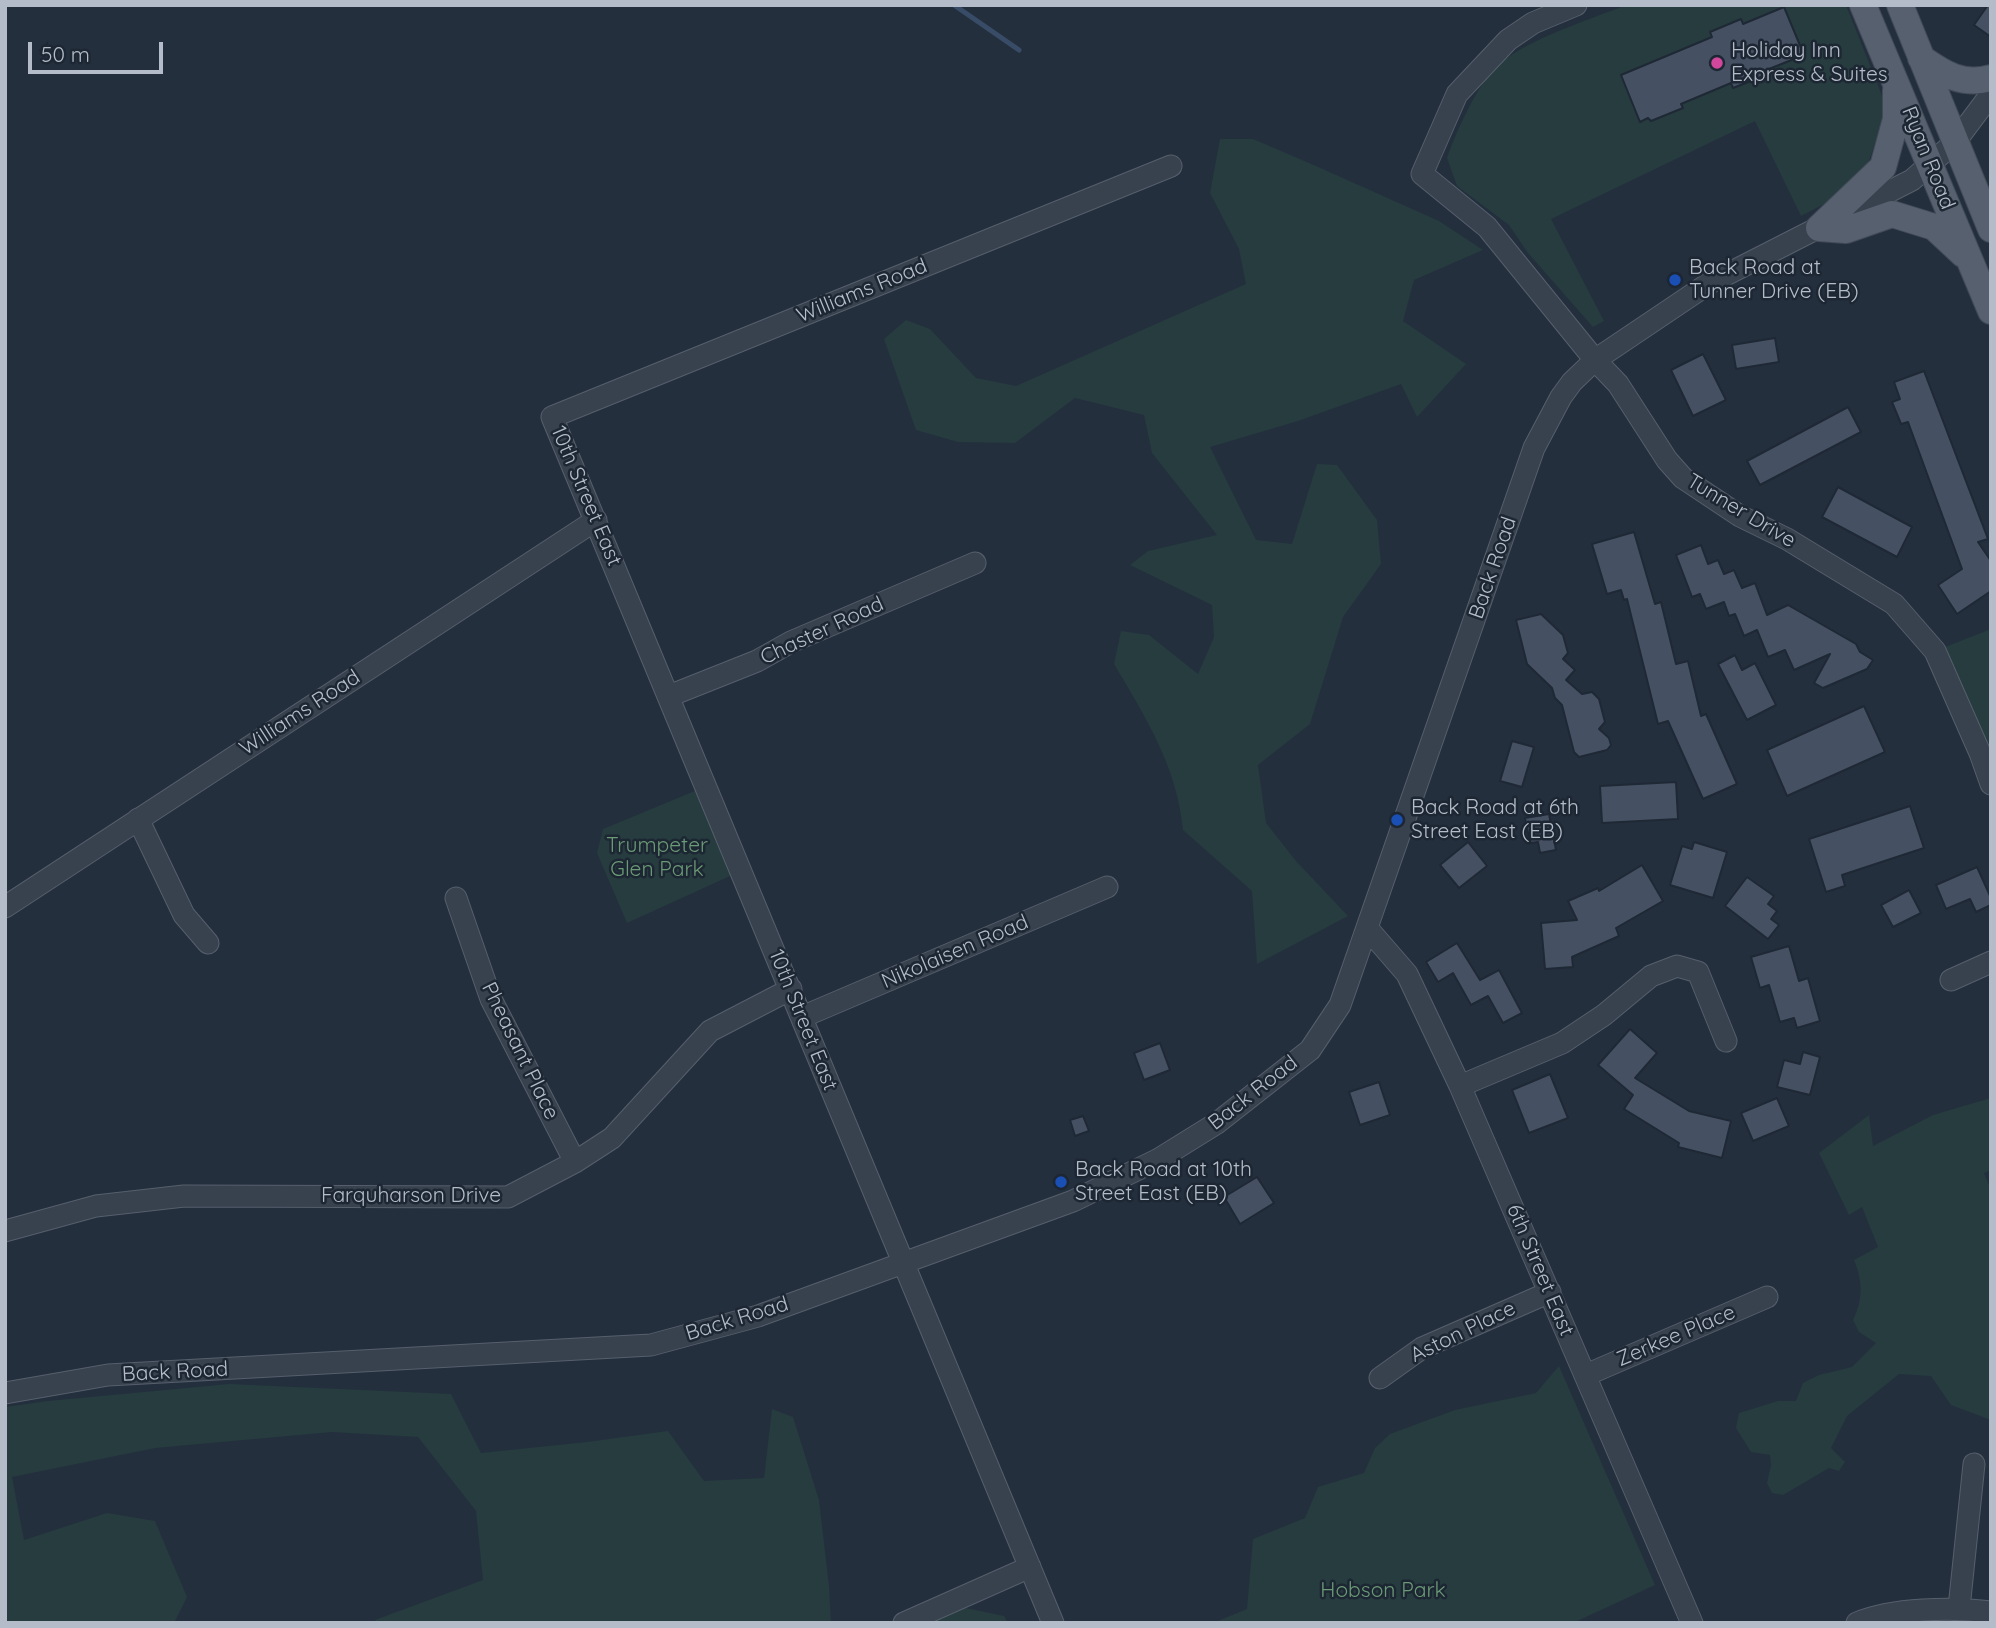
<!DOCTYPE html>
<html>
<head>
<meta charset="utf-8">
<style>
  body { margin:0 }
  #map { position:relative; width:1996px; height:1628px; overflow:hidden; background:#242f3e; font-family:Quicksand,sans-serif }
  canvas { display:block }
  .frame { position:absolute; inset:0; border:7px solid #b4bcc9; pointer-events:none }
  .scale { position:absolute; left:28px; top:42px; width:135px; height:32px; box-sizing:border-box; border:4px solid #b4bcc9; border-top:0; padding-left:9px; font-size:21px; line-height:24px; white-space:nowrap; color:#b4bcc9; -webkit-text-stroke:5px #1d2633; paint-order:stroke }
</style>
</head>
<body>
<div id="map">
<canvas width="1996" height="1628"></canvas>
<div class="frame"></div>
<div class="scale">50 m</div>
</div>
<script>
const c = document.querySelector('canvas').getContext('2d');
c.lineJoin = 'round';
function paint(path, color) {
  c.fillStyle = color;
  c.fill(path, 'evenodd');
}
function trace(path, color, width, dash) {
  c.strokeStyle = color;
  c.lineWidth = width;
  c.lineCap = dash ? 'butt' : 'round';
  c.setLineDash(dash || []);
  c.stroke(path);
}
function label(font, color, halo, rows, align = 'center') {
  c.font = font + ' Quicksand,sans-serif';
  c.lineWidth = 5;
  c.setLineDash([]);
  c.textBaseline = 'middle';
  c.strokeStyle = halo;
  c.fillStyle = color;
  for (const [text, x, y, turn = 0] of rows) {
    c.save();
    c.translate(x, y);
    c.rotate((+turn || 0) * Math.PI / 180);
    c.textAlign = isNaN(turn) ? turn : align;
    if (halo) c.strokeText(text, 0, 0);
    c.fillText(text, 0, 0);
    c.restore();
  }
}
const green = new Path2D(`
  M 1626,5 L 1846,5 L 1883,98 L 1885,115 L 1864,175 L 1849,191 L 1801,216 L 1755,121 L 1551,219 L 1604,321 L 1593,327 L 1528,253 L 1509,225 L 1457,186 L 1447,158 C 1455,134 1477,86 1495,68 C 1521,41 1589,20 1626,5 Z
  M 1220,139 L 1253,139 L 1316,166 L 1439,221 L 1483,250 L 1414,280 L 1403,321 L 1466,364 L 1417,417 L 1401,384 L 1298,421 L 1210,447 L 1256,540 L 1292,544 L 1317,464 L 1337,465 L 1377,520 L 1381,564 L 1343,617 L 1310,724 L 1258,765 L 1266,823 L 1296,861 L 1348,916 L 1257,964 L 1252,891 L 1183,830 C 1177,767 1146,718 1114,664 L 1121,631 L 1149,635 L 1198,674 L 1214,637 L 1212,605 L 1130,565 L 1148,551 L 1217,535 L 1152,453 L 1144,415 L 1075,398 L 1015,443 L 958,442 L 916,430 L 884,339 L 906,320 L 930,329 L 976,378 L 1016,386 L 1246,284 L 1239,249 L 1210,193 Z
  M 1991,629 L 1991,784 L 1935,651 Z
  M 707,786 L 741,871 L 627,923 L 597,853 L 603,829 Z
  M 1991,1098 L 1991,1170 L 1984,1173 L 1991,1190 L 1991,1420 L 1951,1405 L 1931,1376 L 1899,1374 L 1847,1416 L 1831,1448 L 1845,1462 L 1839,1471 L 1829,1468 L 1783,1495 L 1772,1493 L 1767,1483 L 1771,1465 L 1770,1455 L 1751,1452 L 1736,1428 L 1739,1413 L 1778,1401 L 1796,1401 L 1803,1383 L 1819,1375 L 1852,1367 L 1876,1343 L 1859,1332 L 1853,1320 C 1863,1300 1863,1281 1854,1260 L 1878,1247 L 1862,1207 L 1849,1215 L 1819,1153 L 1869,1115 L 1873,1146 L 1933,1115 Z
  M 1559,1366 L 1655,1585 L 1573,1623 L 1213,1623 L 1247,1609 L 1253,1539 L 1305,1518 L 1318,1487 L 1364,1473 L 1375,1448 L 1390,1434 L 1455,1410 L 1536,1393 Z
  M 229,1384 L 451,1394 L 481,1453 L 587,1442 L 668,1431 L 704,1481 L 764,1478 L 772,1409 L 793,1417 L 819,1500 L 829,1586 L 831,1623 L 377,1623 L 375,1620 L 483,1580 L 476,1511 L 418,1437 L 332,1432 L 155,1448 L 12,1477 L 24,1540 L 107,1513 L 155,1521 L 187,1597 L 174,1623 L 5,1623 L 5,1407 L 48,1401 Z
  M 947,1604 L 1004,1616 L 1008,1623 L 923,1623 Z`);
const stream = new Path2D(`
  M 954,5 L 1019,50`);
const building = new Path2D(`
  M 1988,5 L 1991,5 L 1991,37 L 1974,25 Z
  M 1784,7 L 1804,55 L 1764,71 L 1766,75 L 1733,88 L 1731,83 L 1681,104 L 1683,108 L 1651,121 L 1648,118 L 1640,122 L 1621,75 L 1712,37 L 1710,32 L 1741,19 L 1743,24 Z
  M 1775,338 L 1779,362 L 1736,369 L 1732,345 Z
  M 1703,354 L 1726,400 L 1693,416 L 1671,370 Z
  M 1924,371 L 1988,539 L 1978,542 L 1991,561 L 1991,591 L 1957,614 L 1938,585 L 1962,569 L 1908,422 L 1901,424 L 1892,402 L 1900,399 L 1894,382 Z
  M 1848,407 L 1861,432 L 1760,485 L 1747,461 Z
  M 1838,487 L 1912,527 L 1897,557 L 1822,517 Z
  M 1634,532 L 1655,604 L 1661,602 L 1676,664 L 1688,661 L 1701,716 L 1706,714 L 1737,784 L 1703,799 L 1668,721 L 1658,724 L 1627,599 L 1624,600 L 1621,590 L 1607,594 L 1592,544 Z
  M 1701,545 L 1708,564 L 1718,560 L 1724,574 L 1734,570 L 1742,588 L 1755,583 L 1767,615 L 1788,605 L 1856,644 L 1860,652 L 1873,660 L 1867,669 L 1823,688 L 1814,683 L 1830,654 L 1794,670 L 1785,650 L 1768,657 L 1757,630 L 1744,636 L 1735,614 L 1729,616 L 1724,602 L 1706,609 L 1700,594 L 1692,597 L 1676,555 Z
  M 1541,614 L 1563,635 L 1568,653 L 1563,659 L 1575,670 L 1566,680 L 1582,694 L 1592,692 L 1599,699 L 1605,722 L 1599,729 L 1609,738 L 1611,745 L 1607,750 L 1579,757 L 1574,752 L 1562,705 L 1555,698 L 1552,688 L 1527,664 L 1516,620 Z
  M 1735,655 L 1742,670 L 1755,663 L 1776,705 L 1747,720 L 1718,664 Z
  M 1864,706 L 1885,752 L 1787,796 L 1767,750 Z
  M 1512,741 L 1534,747 L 1522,787 L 1500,781 Z
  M 1676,782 L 1678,819 L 1602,823 L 1600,786 Z
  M 1910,806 L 1924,848 L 1842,875 L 1845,886 L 1826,892 L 1809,839 Z
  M 1549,814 L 1556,850 L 1540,853 L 1538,842 L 1530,843 L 1525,818 Z
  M 1468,842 L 1487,866 L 1459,888 L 1440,865 Z
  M 1694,842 L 1727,852 L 1713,898 L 1670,885 L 1682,846 L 1692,849 Z
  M 1642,865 L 1663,901 L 1616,928 L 1619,936 L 1572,957 L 1573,967 L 1545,969 L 1541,923 L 1577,920 L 1568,901 L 1598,888 L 1599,891 Z
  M 1977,867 L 1991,898 L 1991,905 L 1976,912 L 1970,899 L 1946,909 L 1936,885 Z
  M 1747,877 L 1774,896 L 1768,904 L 1777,911 L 1771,919 L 1779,925 L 1768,939 L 1725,906 Z
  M 1909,890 L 1921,913 L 1893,927 L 1881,905 Z
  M 1457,943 L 1480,980 L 1499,970 L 1522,1013 L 1503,1023 L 1488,996 L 1471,1005 L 1453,973 L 1438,982 L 1426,962 Z
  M 1789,946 L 1799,981 L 1808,978 L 1820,1021 L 1797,1028 L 1794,1018 L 1780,1022 L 1769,985 L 1760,988 L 1751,957 Z
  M 1630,1029 L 1657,1053 L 1635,1078 L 1689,1111 L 1731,1121 L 1722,1158 L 1678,1147 L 1679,1143 L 1624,1109 L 1633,1095 L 1598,1065 Z
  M 1160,1043 L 1170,1070 L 1144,1080 L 1134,1053 Z
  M 1803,1052 L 1820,1057 L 1810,1095 L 1777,1087 L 1784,1060 L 1800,1064 Z
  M 1550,1074 L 1568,1118 L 1529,1133 L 1512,1090 Z
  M 1379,1082 L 1390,1115 L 1360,1125 L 1349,1092 Z
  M 1777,1098 L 1789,1126 L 1753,1141 L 1741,1113 Z
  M 1083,1116 L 1089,1131 L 1075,1136 L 1070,1120 Z
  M 1257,1177 L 1274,1203 L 1240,1224 L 1224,1197 Z`);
const minor = new Path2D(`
  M 1576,5 L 1533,23 L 1508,40 L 1457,94 L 1422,174 L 1487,227 L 1595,360 L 1618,384 L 1667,460 L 1683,478 L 1740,516 L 1787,539 L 1894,604 L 1935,651 L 1980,753 L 1991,784
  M 669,696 L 757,661 L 791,642 L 975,563
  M 138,819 L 184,915 L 208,943
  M 456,898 L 491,999 L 575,1162
  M 5,907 L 596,520
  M 1368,929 L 1407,974 L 1460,1086 L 1692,1623
  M 1951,980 L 1991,962
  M 802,1017 L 1107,887
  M 1460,1086 L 1562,1043 L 1604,1015 L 1651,976 L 1677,966 L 1698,972 L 1726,1041
  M 5,1231 L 96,1206 L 184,1196 L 508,1197 L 575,1162 L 612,1138 L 710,1031 L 791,989
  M 1586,1375 L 1767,1297
  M 1380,1378 L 1422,1348 L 1550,1292
  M 5,1393 L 108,1375 L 651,1345 L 758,1316 L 1073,1201 L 1159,1159 L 1217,1123 L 1310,1050 L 1340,1005 L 1534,448 L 1561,397 L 1572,382 L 1595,360 L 1708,284 L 1912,180 L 1955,142 L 1991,94
  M 1959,1608 L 1974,1464
  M 904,1623 L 1030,1567
  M 1053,1623 L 552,417 L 1171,166
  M 1857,1623 C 1892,1608 1953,1607 1991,1612`);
const major = new Path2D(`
  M 1863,5 L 1991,311
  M 1900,5 L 1991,229
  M 1921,58 C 1944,74 1962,86 1991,78
  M 1819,228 L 1883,167 L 1896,119 L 1896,90
  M 1819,228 L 1846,230 L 1892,214 L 1934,227 L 1963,254`);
const markers = [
  [1717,63,7,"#d1479c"],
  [1675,280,7,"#1a4fb4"],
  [1397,820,7,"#1a4fb4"],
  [1061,1182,7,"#1a4fb4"]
];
const poiNames = [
  ["Holiday Inn",1731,51],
  ["Express & Suites",1731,75],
  ["Back Road at",1689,268],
  ["Tunner Drive (EB)",1689,292],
  ["Back Road at 6th",1411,808],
  ["Street East (EB)",1411,832],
  ["Back Road at 10th",1075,1170],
  ["Street East (EB)",1075,1194]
];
const streetNames = [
  ["Ryan Road",1928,158,68],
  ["Williams Road",862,291,-22],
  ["10th Street East",586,496,67],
  ["Tunner Drive",1741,511,31],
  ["Back Road",1493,568,-71],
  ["Chaster Road",822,631,-25],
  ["Williams Road",300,713,-33],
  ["Nikolaisen Road",955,952,-23],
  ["10th Street East",803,1020,68],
  ["Pheasant Place",520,1051,64],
  ["Back Road",1253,1093,-38],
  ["Farquharson Drive",411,1196],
  ["6th Street East",1540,1270,67],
  ["Back Road",737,1319,-17],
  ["Aston Place",1463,1332,-26],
  ["Zerkee Place",1676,1336,-23],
  ["Back Road",175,1372,-3]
];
const parkNames = [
  ["Trumpeter",657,846],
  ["Glen Park",657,870],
  ["Hobson Park",1383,1591]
];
paint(green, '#263c3f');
trace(stream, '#394c67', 5);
paint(building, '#455162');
trace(building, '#1f2835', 2);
trace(minor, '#565f6c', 23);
trace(major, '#414a57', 28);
trace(minor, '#38414e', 21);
trace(major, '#56606e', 26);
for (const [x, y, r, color] of markers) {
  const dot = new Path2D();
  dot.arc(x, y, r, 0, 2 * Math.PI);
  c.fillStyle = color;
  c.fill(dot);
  trace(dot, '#1d2633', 2.5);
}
label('21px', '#b4bcc9', '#1d2633', poiNames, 'left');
label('21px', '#b4bcc9', '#1d2633', streetNames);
label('21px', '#6b9a76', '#1d2633', parkNames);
</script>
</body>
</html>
